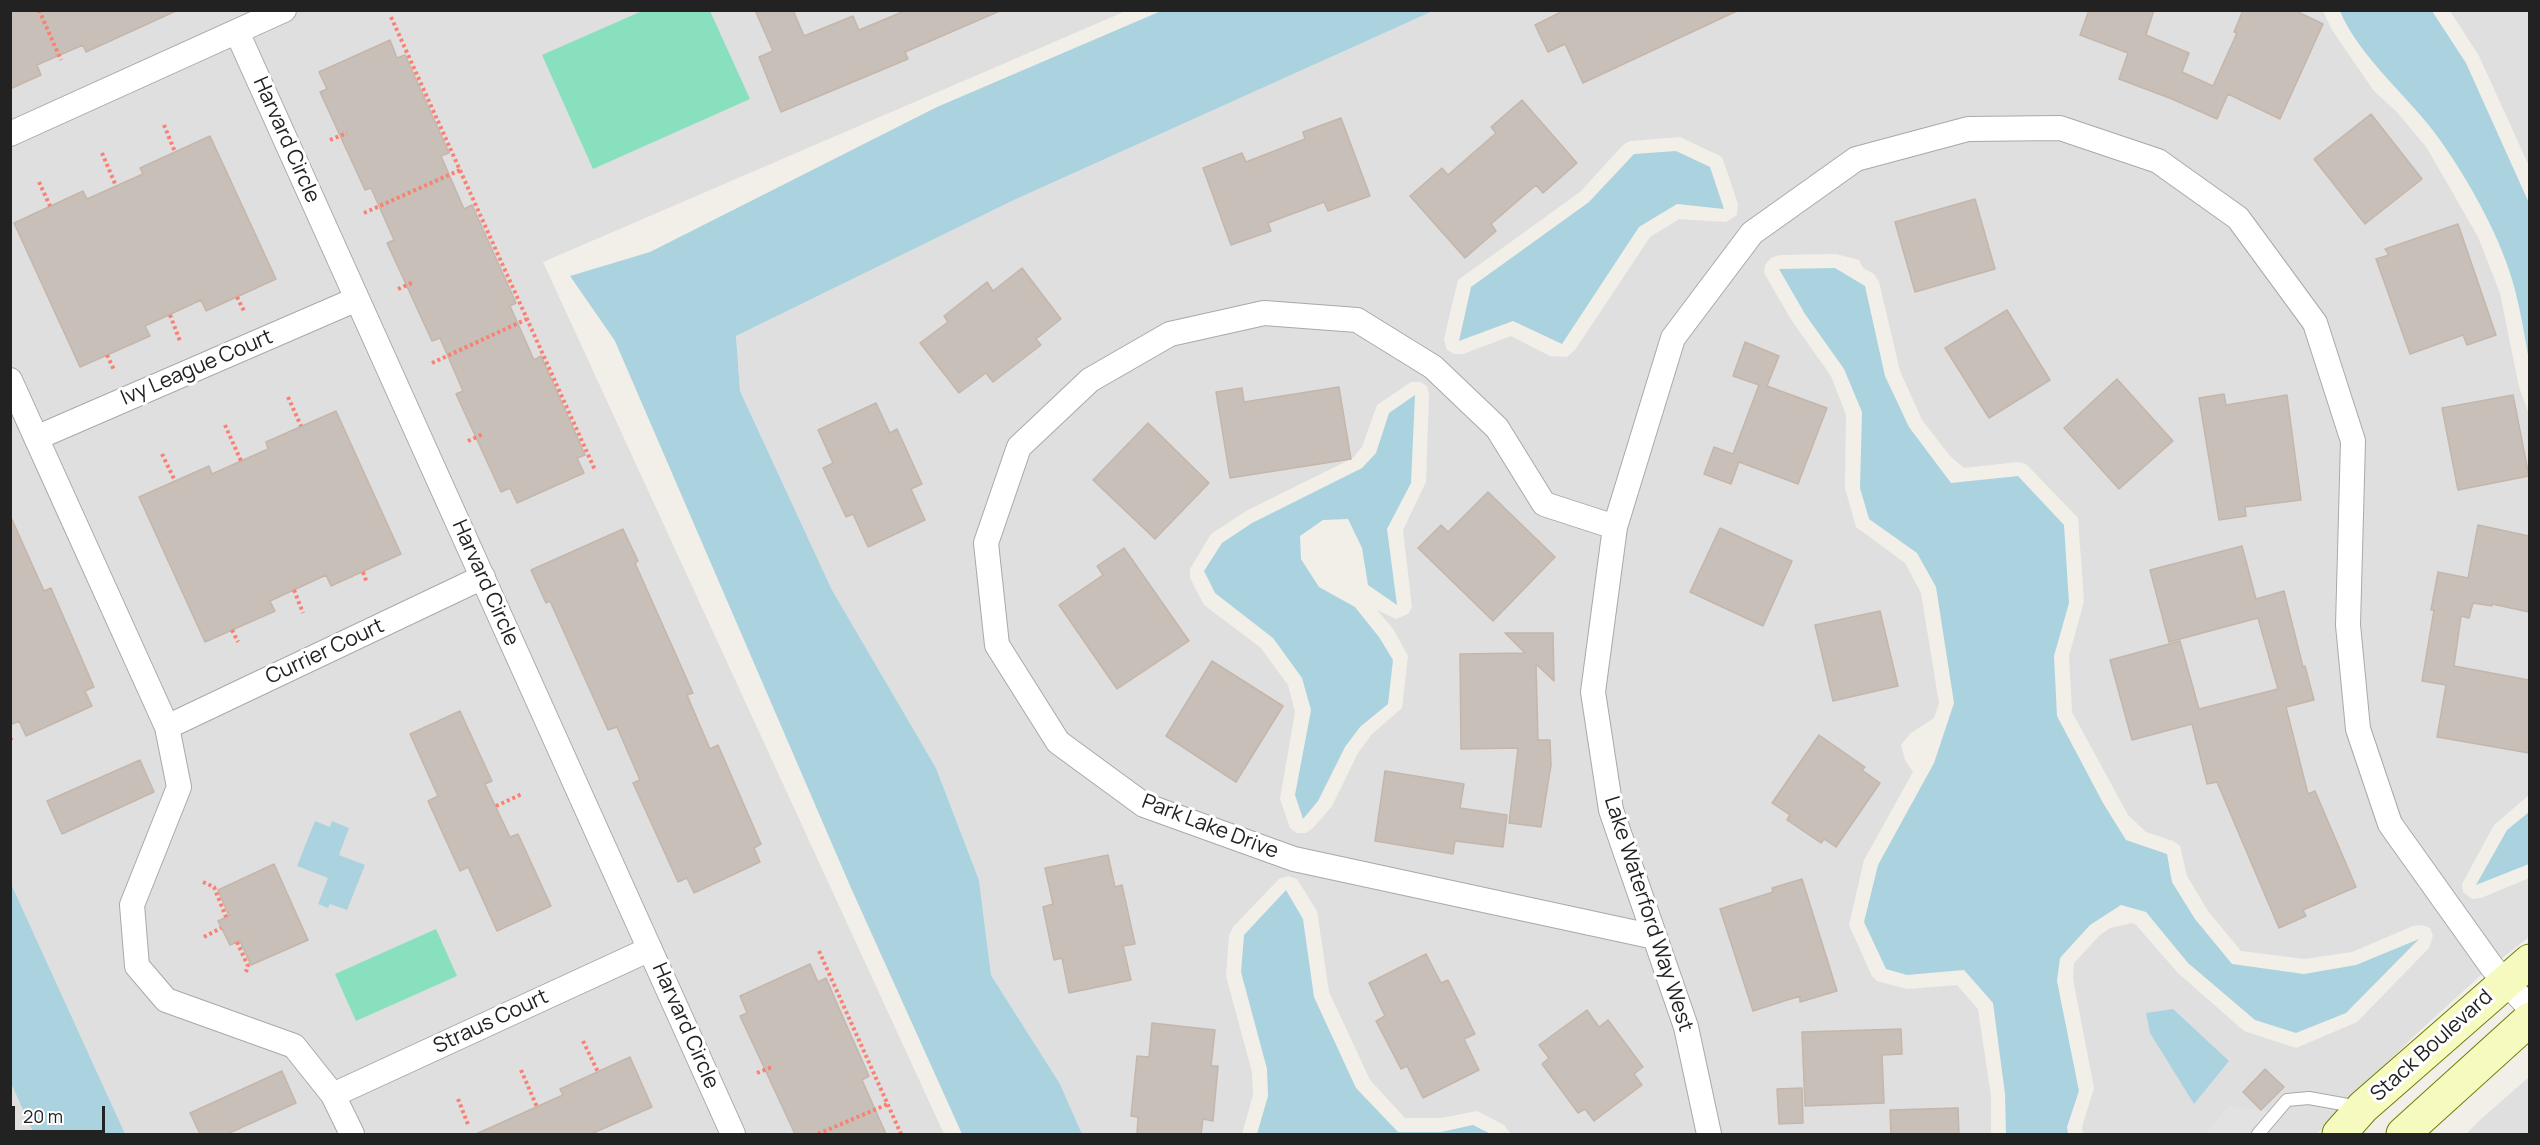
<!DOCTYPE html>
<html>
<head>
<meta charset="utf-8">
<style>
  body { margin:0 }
  #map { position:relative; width:2540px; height:1145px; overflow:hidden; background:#f2efe9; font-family:Manrope,sans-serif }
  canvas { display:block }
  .frame { position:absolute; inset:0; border:12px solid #222; pointer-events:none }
  .scale { position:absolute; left:12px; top:1106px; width:93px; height:27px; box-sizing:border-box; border:3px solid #222; border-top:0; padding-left:8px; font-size:18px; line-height:21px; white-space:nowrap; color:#222; -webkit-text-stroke:4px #fff; paint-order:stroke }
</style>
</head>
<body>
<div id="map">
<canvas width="2540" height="1145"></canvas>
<div class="frame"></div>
<div class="scale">20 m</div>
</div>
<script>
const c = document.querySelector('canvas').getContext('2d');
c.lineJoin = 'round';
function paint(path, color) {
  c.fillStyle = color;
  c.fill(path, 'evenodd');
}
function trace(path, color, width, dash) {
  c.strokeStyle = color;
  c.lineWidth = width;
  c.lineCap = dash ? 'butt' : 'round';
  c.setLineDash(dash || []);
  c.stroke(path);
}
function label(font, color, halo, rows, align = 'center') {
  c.font = font + ' Manrope,sans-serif';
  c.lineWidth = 6;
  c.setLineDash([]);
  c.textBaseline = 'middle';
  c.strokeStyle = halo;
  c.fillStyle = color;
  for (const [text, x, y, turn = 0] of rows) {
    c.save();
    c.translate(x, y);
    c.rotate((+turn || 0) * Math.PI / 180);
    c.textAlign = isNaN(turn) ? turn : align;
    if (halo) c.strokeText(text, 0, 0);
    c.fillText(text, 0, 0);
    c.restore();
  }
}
const residential = new Path2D(`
  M 10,11 L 1126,11 L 543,262 L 944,1134 L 11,1134 Z
  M 1433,11 L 2323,11 L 2332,30 L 2374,91 L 2396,111 L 2427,148 L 2478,237 L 2500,293 L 2519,387 L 2529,414 L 2529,795 L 2494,825 L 2462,884 L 2463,892 L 2472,899 L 2481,898 L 2529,878 L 2529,937 L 2482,974 L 2414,1036 L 2317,1134 L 2083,1134 L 2082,1127 L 2094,1088 L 2073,979 L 2074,963 L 2100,935 L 2110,928 L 2132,923 L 2136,925 L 2178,973 L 2244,1031 L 2296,1048 L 2357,1022 L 2429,948 L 2433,936 L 2430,928 L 2422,925 L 2413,926 L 2352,952 L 2304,959 L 2241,951 L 2208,911 L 2187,876 L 2180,846 L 2173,841 L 2146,832 L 2128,815 L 2072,712 L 2069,656 L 2084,601 L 2078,518 L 2026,464 L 2018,462 L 1964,468 L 1950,456 L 1922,420 L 1900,371 L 1879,282 L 1874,274 L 1863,268 L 1859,260 L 1836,254 L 1780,255 L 1771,258 L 1765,265 L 1764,273 L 1792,321 L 1831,376 L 1846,415 L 1845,488 L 1856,527 L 1905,563 L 1921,593 L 1939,703 L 1934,718 L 1911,733 L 1901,745 L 1905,760 L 1913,772 L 1864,860 L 1849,925 L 1872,976 L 1877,981 L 1907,989 L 1957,985 L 1978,1009 L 1991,1096 L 1991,1134 L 1511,1134 L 1504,1125 L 1477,1111 L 1441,1118 L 1405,1118 L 1370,1080 L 1329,992 L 1317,911 L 1297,879 L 1288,876 L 1279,879 L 1233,927 L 1229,936 L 1226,976 L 1252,1072 L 1253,1095 L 1242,1134 L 1082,1134 L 1060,1084 L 991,975 L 979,880 L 936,768 L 832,590 L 740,391 L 736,336 L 1014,200 ZM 1680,137 L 1722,157 L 1738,204 L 1737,215 L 1726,222 L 1679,219 L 1650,237 L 1575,350 L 1567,357 L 1550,356 L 1511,336 L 1463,354 L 1454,354 L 1447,350 L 1444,339 L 1458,280 L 1580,192 L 1623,145 L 1630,141 ZM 1411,382 L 1420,382 L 1427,386 L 1429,394 L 1426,482 L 1403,530 L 1412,607 L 1408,614 L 1396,619 L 1377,610 L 1393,629 L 1408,656 L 1402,708 L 1371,735 L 1358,753 L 1332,806 L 1314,827 L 1306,833 L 1297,833 L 1290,828 L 1280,799 L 1295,712 L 1288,685 L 1261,648 L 1204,605 L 1190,578 L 1190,569 L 1211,534 L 1246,511 L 1353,458 L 1362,447 L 1377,405 Z
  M 2450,11 L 2529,11 L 2529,166 L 2479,56 Z
  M 2529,1077 L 2529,1134 L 2466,1134 L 2481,1119 Z`);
const pitch = new Path2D(`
  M 642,11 L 710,11 L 750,99 L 593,169 L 542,55 Z
  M 436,929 L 457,976 L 356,1021 L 335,974 Z`);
const parking = new Path2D(`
  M 2228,1106 L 2277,1113 L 2258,1134 L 2205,1134 Z`);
const water = new Path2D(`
  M 1161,11 L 1433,11 L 1014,200 L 736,336 L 740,391 L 832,590 L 936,768 L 979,880 L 991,975 L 1060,1084 L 1082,1134 L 962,1134 L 851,888 L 615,341 L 570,276 L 650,252 L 937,107 Z
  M 2340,11 L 2432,11 L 2466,63 L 2529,203 L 2529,361 C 2525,338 2521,313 2515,290 C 2503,241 2469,181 2440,140 C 2410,97 2360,59 2340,11 Z
  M 1676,151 L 1710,167 L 1724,209 L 1677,204 L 1639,227 L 1562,344 L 1513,321 L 1459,341 L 1471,287 L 1589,202 L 1634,154 Z
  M 1835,268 L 1865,286 L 1885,376 L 1909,427 L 1951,483 L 2018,476 L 2064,525 L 2069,603 L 2054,656 L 2057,716 L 2103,803 L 2126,840 L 2167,854 L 2172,882 L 2195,919 L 2232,964 L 2304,974 L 2356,965 L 2419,939 L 2346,1013 L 2296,1033 L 2255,1020 L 2188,963 L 2146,912 L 2121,905 L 2090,925 L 2060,958 L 2057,981 L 2079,1091 L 2067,1127 L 2068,1134 L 2006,1134 L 2005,1094 L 1993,1003 L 1964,970 L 1907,975 L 1886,969 L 1864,922 L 1878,865 L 1934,763 L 1954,703 L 1936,587 L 1917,553 L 1869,519 L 1860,488 L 1862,412 L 1844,369 L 1805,314 L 1779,269 Z
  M 1415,395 L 1411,483 L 1387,529 L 1397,605 L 1368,585 L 1362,548 L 1348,519 L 1323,520 L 1300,536 L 1301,559 L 1319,587 L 1355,607 L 1379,637 L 1393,660 L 1388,704 L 1360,727 L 1345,747 L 1318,801 L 1303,819 L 1295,795 L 1311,710 L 1302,678 L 1273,638 L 1215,593 L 1204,571 L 1222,543 L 1252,523 L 1362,468 L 1376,453 L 1389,413 Z
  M 2529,812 L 2529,864 L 2476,885 L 2507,830 Z
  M 315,821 L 330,827 L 332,821 L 349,828 L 339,855 L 365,865 L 347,910 L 330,904 L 328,908 L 318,904 L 328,878 L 297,866 Z
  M 11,884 L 125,1134 L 34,1134 L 11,1083 Z
  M 1286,890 L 1303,919 L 1314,997 L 1356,1088 L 1398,1132 L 1441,1132 L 1473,1125 L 1491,1134 L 1257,1134 L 1268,1096 L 1267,1069 L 1241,972 L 1244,935 Z
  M 2173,1009 L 2229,1061 L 2194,1104 L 2150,1033 L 2146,1013 Z`);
const building = new Path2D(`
  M 10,10 L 178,10 L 86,52 L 83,45 L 37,65 L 41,75 L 10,89 Z
  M 755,10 L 793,10 L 804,36 L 853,16 L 859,30 L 907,10 L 1002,10 L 905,52 L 908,59 L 781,112 L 759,57 L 773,51 Z
  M 1565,10 L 1739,10 L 1583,83 L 1565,44 L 1548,52 L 1535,25 Z
  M 2089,10 L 2154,10 L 2146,35 L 2189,53 L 2182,72 L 2213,86 L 2237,33 L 2234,32 L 2243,10 L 2294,10 L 2323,24 L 2280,119 L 2228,94 L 2217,119 L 2172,99 L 2119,79 L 2128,53 L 2080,35 Z
  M 390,40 L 397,58 L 405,55 L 449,153 L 441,156 L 464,209 L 472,205 L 516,303 L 510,306 L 534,360 L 541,356 L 585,455 L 577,458 L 584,473 L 517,503 L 510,488 L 501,492 L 456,394 L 463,391 L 440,338 L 432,341 L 387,243 L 394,240 L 371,188 L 365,190 L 320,92 L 327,89 L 319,72 Z
  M 1522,100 L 1577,163 L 1543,193 L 1536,185 L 1491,224 L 1496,231 L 1465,258 L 1410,196 L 1442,168 L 1448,175 L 1496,133 L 1491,127 Z
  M 2371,114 L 2422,179 L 2365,224 L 2314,159 Z
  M 1341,118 L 1370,196 L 1328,211 L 1324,202 L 1268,223 L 1271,231 L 1231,245 L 1203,168 L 1242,153 L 1246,162 L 1305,139 L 1303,132 Z
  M 210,136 L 276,279 L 206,311 L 201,300 L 145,326 L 150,336 L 80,367 L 14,223 L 83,191 L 87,199 L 143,174 L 140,168 Z
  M 1975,199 L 1995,269 L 1915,292 L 1895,222 Z
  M 2458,224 L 2496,335 L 2467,345 L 2463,335 L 2410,354 L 2376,259 L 2389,255 L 2385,249 Z
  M 1022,268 L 1061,319 L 1036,339 L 1041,345 L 993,382 L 986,373 L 959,393 L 920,343 L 948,322 L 944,316 L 987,282 L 993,291 Z
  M 2007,310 L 2050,380 L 1989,418 L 1945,348 Z
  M 1745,342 L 1779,356 L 1767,386 L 1827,408 L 1798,484 L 1739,462 L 1731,484 L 1704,474 L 1714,447 L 1733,454 L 1759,385 L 1733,376 Z
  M 2117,379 L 2173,441 L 2119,489 L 2064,428 Z
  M 1339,387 L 1351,459 L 1230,478 L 1216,392 L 1242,388 L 1244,402 Z
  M 2224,394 L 2226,405 L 2287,395 L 2301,500 L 2245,507 L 2246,516 L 2219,520 L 2199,398 Z
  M 2513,395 L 2529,476 L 2458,490 L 2442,408 Z
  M 876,403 L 890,433 L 897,429 L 922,484 L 911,489 L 925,520 L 868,547 L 853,514 L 846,517 L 823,468 L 833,463 L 818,430 Z
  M 336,411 L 401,554 L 331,586 L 326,575 L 270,601 L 275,611 L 205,642 L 139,497 L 209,466 L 212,474 L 268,449 L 266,442 Z
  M 1148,423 L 1209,483 L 1155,539 L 1093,480 Z
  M 1488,492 L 1555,557 L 1493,621 L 1418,548 L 1441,525 L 1448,532 Z
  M 10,515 L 44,591 L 51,588 L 94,687 L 85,691 L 92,706 L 26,736 L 19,721 L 10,725 Z
  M 2478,525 L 2529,536 L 2529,612 L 2492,604 L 2492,606 L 2473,603 L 2469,618 L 2461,616 L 2454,666 L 2529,680 L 2529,753 L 2437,737 L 2446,685 L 2422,681 L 2434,610 L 2431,610 L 2438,572 L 2468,578 Z
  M 1720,528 L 1792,561 L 1763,626 L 1690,592 Z
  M 623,529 L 638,561 L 635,563 L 693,693 L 687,695 L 710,749 L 718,745 L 761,844 L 754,848 L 760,862 L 694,893 L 687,878 L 678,882 L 633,783 L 640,780 L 617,727 L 608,730 L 550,601 L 546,603 L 531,570 Z
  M 2242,546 L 2256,599 L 2284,591 L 2303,667 L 2305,666 L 2314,700 L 2286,707 L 2308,794 L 2315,791 L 2356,887 L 2303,910 L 2306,916 L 2279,928 L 2217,782 L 2207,784 L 2192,724 L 2132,740 L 2110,660 L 2180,641 L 2199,709 L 2278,689 L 2258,618 L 2169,642 L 2150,570 Z
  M 1124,548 L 1189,641 L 1117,689 L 1059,605 L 1103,575 L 1097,566 Z
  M 1880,611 L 1898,686 L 1833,701 L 1815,625 Z
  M 1505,633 L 1553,633 L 1554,681 L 1536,664 L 1538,740 L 1550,740 L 1551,765 L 1541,827 L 1509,823 L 1518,748 L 1461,749 L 1460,654 L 1525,653 Z
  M 1212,661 L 1283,706 L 1236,782 L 1166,736 Z
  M 460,711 L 492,781 L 485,784 L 510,837 L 518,834 L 551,906 L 497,931 L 468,867 L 460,871 L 428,801 L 438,796 L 410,734 Z
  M 1819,735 L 1865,767 L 1862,770 L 1880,783 L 1836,847 L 1824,839 L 1821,843 L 1787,820 L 1790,815 L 1772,803 Z
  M 140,760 L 154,792 L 62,834 L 47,801 Z
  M 1385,771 L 1464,784 L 1460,808 L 1507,815 L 1503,847 L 1455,841 L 1453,854 L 1375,841 Z
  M 1108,855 L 1115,887 L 1122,885 L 1135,944 L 1123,946 L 1131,980 L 1069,993 L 1062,958 L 1054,960 L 1043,907 L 1053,904 L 1045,868 Z
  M 274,864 L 308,940 L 251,965 L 240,941 L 230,945 L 218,921 L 229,916 L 218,890 Z
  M 1802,879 L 1837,991 L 1800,1002 L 1800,996 L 1753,1011 L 1720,909 L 1773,892 L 1772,888 Z
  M 1426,954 L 1441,983 L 1448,980 L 1475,1034 L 1464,1039 L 1479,1070 L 1423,1098 L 1407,1066 L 1401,1069 L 1376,1021 L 1385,1016 L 1369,983 Z
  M 810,964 L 818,982 L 826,978 L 842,1015 L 869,1076 L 862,1080 L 886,1134 L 795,1134 L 740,1016 L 747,1013 L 740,996 Z
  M 1587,1010 L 1599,1027 L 1608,1020 L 1643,1067 L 1634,1074 L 1642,1085 L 1594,1121 L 1585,1109 L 1578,1113 L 1542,1064 L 1549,1058 L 1539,1045 Z
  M 1152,1023 L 1215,1030 L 1211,1066 L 1218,1066 L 1213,1121 L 1203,1119 L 1201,1134 L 1137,1134 L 1138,1117 L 1131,1116 L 1137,1056 L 1149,1057 Z
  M 1901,1029 L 1902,1054 L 1882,1055 L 1884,1103 L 1805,1106 L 1802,1032 Z
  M 630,1057 L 652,1107 L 591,1134 L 476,1134 L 563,1095 L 560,1089 Z
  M 2265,1069 L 2284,1087 L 2261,1110 L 2243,1092 Z
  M 282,1071 L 296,1103 L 227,1134 L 200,1134 L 190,1113 Z
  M 1802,1088 L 1803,1123 L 1779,1124 L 1777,1089 Z
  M 1958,1108 L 1959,1134 L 1891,1134 L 1890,1110 Z`);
const path = new Path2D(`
  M 39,10 L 61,60
  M 391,17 L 595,470
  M 164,125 L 175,152
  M 330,140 L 347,133
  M 102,153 L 116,186
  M 39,182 L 50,206
  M 364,213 L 460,170
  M 398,289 L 414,282
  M 237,297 L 244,311
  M 170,315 L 180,341
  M 107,355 L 114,370
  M 432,363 L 527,319
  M 288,397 L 301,426
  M 225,425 L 241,461
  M 468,441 L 483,434
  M 162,454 L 175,481
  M 363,572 L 367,583
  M 294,590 L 303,613
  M 232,630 L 238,642
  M 10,738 L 13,742
  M 496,806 L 522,794
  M 203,882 L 214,887 L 226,917
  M 204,937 L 221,928
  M 237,942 L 248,966 L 246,972
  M 819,951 L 901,1134
  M 583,1041 L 598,1072
  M 521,1070 L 537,1107
  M 757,1073 L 772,1067
  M 458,1099 L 469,1127
  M 818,1134 L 888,1104`);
const lane = new Path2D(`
  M 2258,1134 L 2287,1100 L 2309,1098 L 2359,1107`);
const street = new Path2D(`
  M 237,32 L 733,1134
  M 10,134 L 284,10
  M 10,380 L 167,727 L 179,787 L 132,905 L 137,966 L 166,1000 L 294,1046 L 333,1095 L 352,1134
  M 36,438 L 357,299
  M 1615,527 L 1544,504 L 1497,428 L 1433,367 L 1357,320 L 1264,313 L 1170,334 L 1090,380 L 1019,447 L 986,543 L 997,645 L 1058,742 L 1144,805 L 1294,859 L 1655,937
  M 167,727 L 483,577
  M 333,1095 L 650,949
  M 1709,1134 L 1686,1027 L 1611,810 L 1593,692 L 1615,527 L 1673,338 L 1752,233 L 1856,159 L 1968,129 L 2060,128 L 2158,161 L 2238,218 L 2315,323 L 2353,441 L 2348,625 L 2358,729 L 2390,824 L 2492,967 L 2530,1008`);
const secondary = new Path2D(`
  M 2339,1134 L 2363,1107 L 2530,961
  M 2403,1134 L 2530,1019`);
const streetNames = [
  ["Harvard Circle",286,140,66],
  ["Ivy League Court",197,368,-23],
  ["Harvard Circle",485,583,66],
  ["Currier Court",325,652,-25],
  ["Park Lake Drive",1210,827,21],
  ["Lake Waterford Way West",1648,914,72],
  ["Straus Court",491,1022,-25],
  ["Harvard Circle",685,1026,66],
  ["Stack Boulevard",2432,1046,-42]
];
paint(residential, '#e0dfdf');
paint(pitch, '#88e0be');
paint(parking, '#e2e2e2');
paint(water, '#aad3df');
paint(building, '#c7bfb8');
trace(building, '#c4b6ab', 1.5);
trace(lane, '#a9a9a9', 14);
trace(street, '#a9a9a9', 26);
trace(secondary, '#707d05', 35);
trace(path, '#fa8072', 4, [3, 3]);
trace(lane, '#fff', 12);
trace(street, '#fff', 24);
trace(secondary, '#f7fabf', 33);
label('21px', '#222', '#fff', streetNames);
</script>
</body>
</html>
